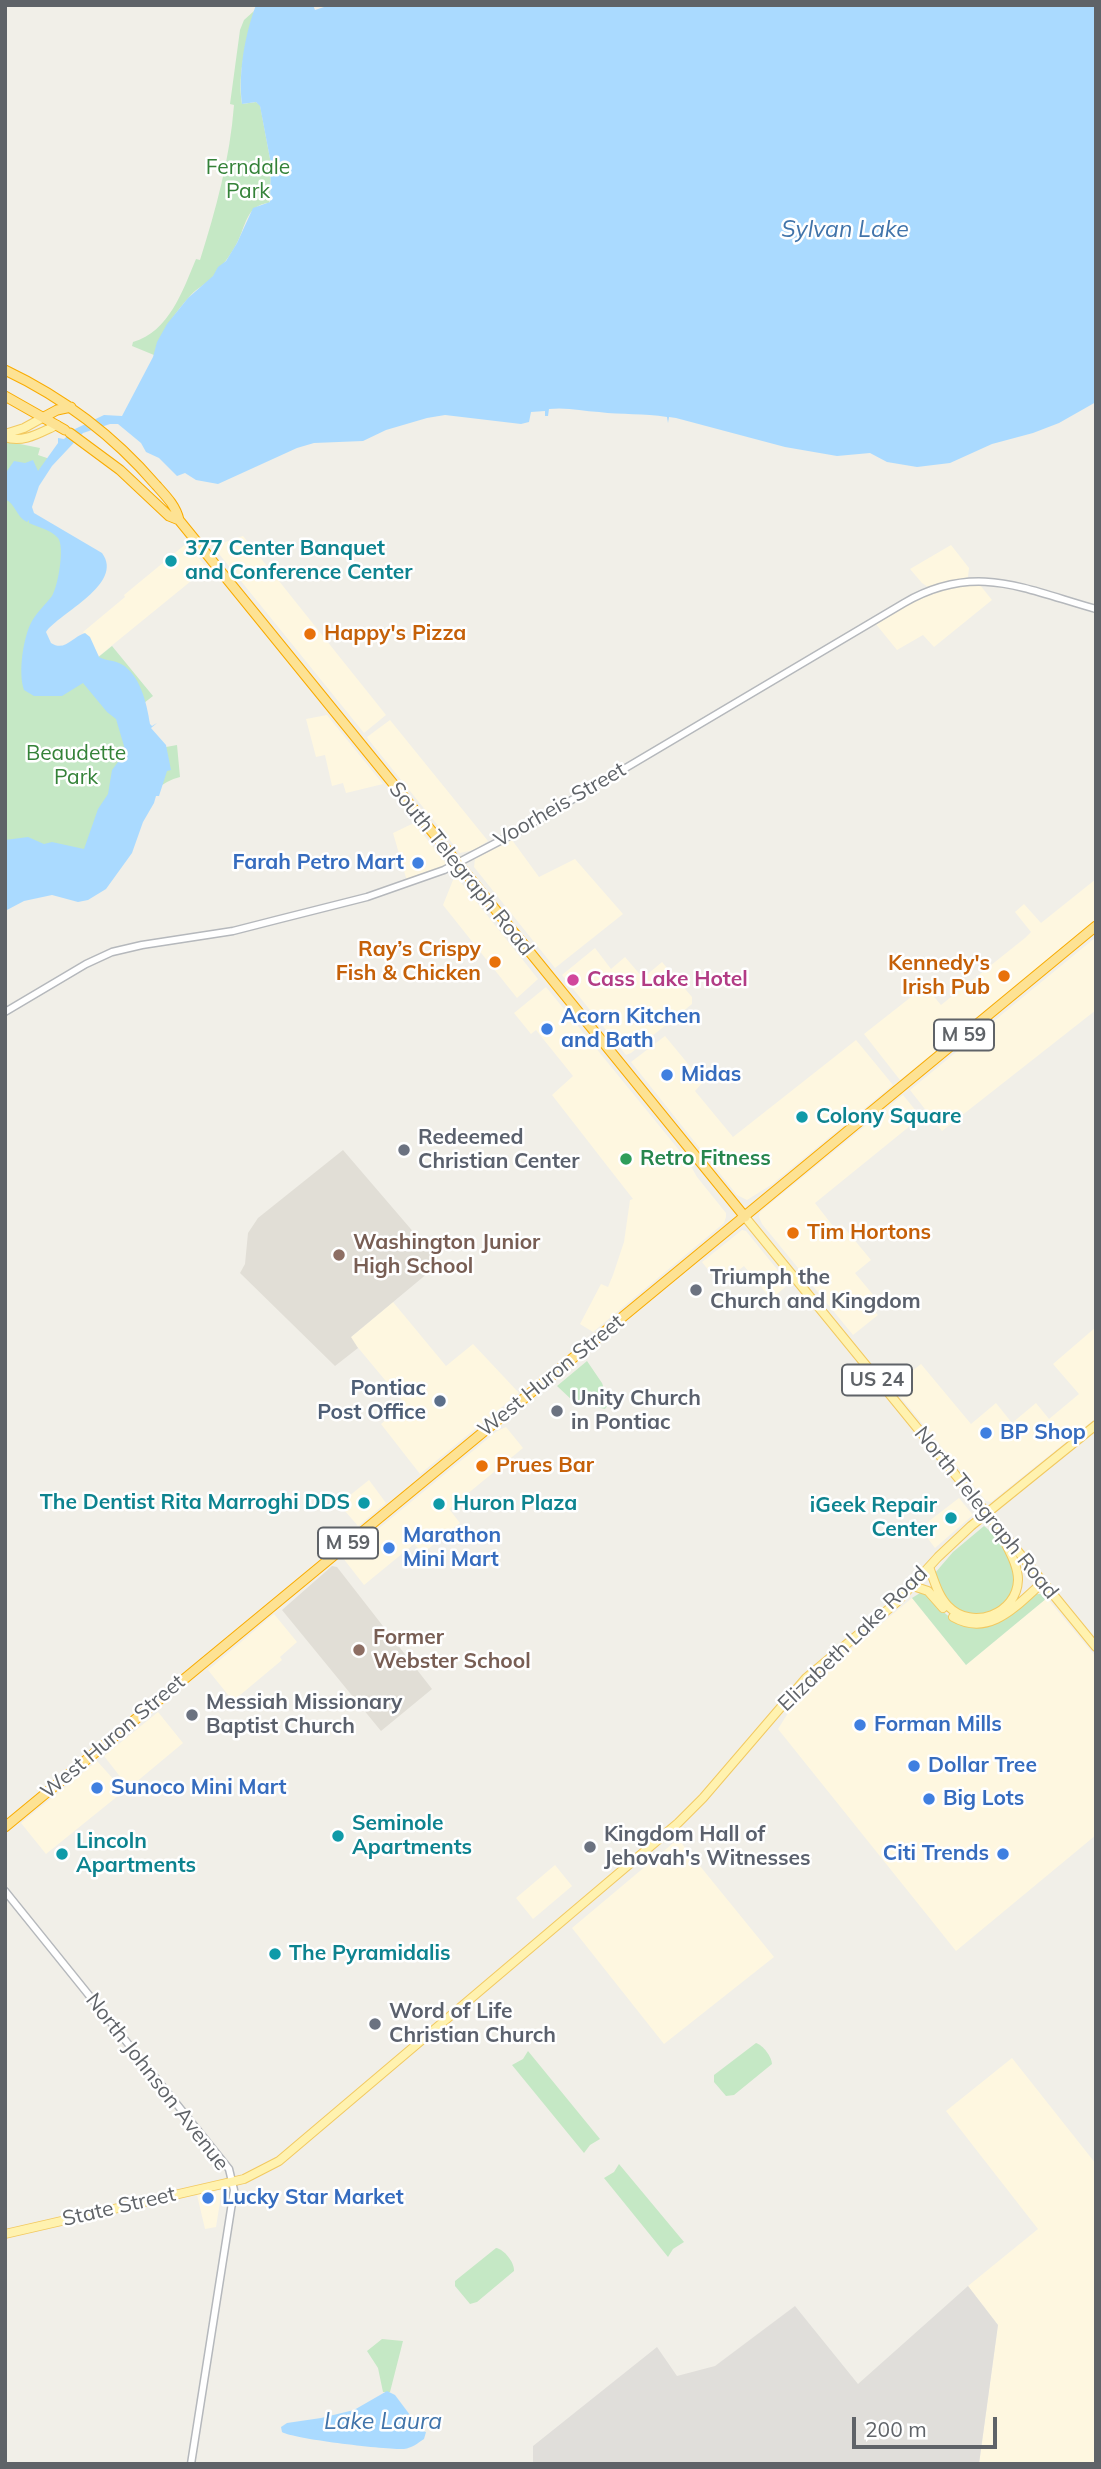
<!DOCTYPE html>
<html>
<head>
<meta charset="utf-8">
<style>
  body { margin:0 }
  #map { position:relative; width:1101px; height:2469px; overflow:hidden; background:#f1efe8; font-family:Mulish,sans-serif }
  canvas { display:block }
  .frame { position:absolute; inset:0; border:7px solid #5f6368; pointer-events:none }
  .scale { position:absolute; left:852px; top:2417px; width:145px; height:32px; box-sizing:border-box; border:4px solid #5f6368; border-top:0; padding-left:9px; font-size:21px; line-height:24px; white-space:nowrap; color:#5f6368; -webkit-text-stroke:5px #fff; paint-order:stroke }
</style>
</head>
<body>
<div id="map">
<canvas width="1101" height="2469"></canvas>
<div class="frame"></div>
<div class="scale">200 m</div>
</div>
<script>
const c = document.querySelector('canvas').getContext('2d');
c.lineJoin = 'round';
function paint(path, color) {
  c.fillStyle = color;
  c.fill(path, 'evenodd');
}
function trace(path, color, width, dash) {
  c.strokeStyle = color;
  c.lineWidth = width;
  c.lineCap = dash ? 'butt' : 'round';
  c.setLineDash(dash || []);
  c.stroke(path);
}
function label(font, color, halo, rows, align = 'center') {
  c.font = font + ' Mulish,sans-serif';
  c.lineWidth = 5;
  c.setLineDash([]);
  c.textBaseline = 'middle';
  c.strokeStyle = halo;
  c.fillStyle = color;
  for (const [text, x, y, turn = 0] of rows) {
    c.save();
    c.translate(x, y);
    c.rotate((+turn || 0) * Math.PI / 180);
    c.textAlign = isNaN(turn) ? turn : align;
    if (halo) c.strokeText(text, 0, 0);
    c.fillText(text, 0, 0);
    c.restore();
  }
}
const commercial = new Path2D(`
  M 243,536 L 386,715 L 364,733 L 215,549 L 216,545 Z
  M 187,543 L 207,568 L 99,656 L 92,643 L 83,632 L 125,597 L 124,595 Z
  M 951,545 L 969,568 L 968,577 L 928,587 L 922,583 L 910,569 Z
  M 977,584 L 980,585 L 992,600 L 934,647 L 923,635 L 897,650 L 875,623 L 916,600 L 943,588 Z
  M 327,715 L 383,784 L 346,793 L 343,783 L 332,786 L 325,755 L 316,757 L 306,719 Z
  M 390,720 L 488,841 L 474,850 L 460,853 L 368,739 L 367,737 Z
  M 414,823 L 446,863 L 444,866 L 407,881 L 393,833 Z
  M 512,840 L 539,877 L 575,859 L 623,914 L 555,968 L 474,867 L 475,859 Z
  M 455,875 L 538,979 L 517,998 L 443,905 Z
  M 1096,879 L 1096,919 L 900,1080 L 864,1034 L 925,986 L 941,1005 L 1025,938 L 1031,932 L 1015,912 L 1024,904 L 1041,923 Z
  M 1096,937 L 1096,1010 L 942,1131 L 910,1090 Z
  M 595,948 L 611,969 L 625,957 L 643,978 L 662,962 L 692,997 L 692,1004 L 631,1053 L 626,1055 L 562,975 Z
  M 546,987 L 688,1161 L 697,1177 L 726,1213 L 726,1217 L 724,1223 L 593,1332 L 580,1324 L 601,1284 L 608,1287 L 613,1275 L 624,1242 L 630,1200 L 633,1199 L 552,1095 L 573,1076 L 536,1030 L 531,1034 L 514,1013 Z
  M 665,1036 L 703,1082 L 695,1091 L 733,1137 L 856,1040 L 893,1085 L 771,1185 L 747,1200 L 737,1195 L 631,1062 Z
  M 903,1095 L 921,1117 L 815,1203 L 836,1230 L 842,1225 L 871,1260 L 855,1273 L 879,1302 L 871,1307 L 878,1315 L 853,1335 L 762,1224 L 759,1217 L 760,1212 Z
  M 742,1230 L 746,1231 L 789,1284 L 771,1299 L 744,1266 L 720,1285 L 702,1262 Z
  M 393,1302 L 446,1366 L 473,1344 L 519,1393 L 420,1474 L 381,1424 L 405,1404 L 350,1338 Z
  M 1096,1327 L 1096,1418 L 991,1502 L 986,1501 L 892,1387 L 921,1364 L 971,1424 L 996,1403 L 1012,1423 L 1036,1403 L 1049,1419 L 1079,1394 L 1053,1364 Z
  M 506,1427 L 523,1448 L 449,1509 L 460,1523 L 423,1553 L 414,1544 L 364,1585 L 343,1558 L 497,1431 Z
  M 369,1480 L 386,1503 L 358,1526 L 339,1504 Z
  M 959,1498 L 973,1515 L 935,1548 L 920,1528 Z
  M 912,1598 L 966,1665 L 1047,1598 L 1096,1657 L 1096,1835 L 956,1951 L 778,1729 L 798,1697 L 815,1679 Z
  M 274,1614 L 297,1642 L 280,1657 L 282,1660 L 233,1701 L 208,1670 Z
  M 158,1712 L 183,1743 L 129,1788 L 104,1756 Z
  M 97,1761 L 124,1791 L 46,1854 L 21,1823 Z
  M 678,1839 L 774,1957 L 664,2044 L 572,1928 Z
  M 555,1865 L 572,1886 L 533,1919 L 516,1898 Z
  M 1012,2058 L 1096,2164 L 1096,2464 L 979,2464 L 998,2325 L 968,2286 L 1038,2229 L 946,2111 Z
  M 222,2190 L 216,2227 L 205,2229 L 197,2195 Z`);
const industrial = new Path2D(`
  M 968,2286 L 998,2325 L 979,2464 L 533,2464 L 533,2446 L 657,2347 L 677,2376 L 715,2366 L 795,2306 L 858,2384 Z`);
const education = new Path2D(`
  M 343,1150 L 440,1263 L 351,1337 L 358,1348 L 335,1366 L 240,1273 L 245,1264 L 248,1233 L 258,1218 Z
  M 332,1566 L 337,1567 L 432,1689 L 381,1731 L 282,1610 Z`);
const green = new Path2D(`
  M 254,11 C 247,41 237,73 242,104 L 256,102 L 260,105 L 271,164 L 270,200 L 269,203 C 246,205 246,226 237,243 C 231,255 221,267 212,278 C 206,284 197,288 191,295 C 174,314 162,331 154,355 L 132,346 L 133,342 C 169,332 183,290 196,259 L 200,260 C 216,209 230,158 234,105 L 230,104 L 240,30 L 244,20 Z
  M 5,441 L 40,448 L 38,455 L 53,460 L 29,495 L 27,514 L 62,535 L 81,555 L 34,641 L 59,689 L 112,646 L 153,696 L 144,703 L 144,743 L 166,747 L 177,745 L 180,777 C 144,786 120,833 99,861 L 5,882 Z
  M 587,1361 L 602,1383 L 609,1403 L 605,1409 L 573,1401 L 557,1386 Z
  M 984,1526 C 990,1530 996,1539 1001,1546 C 1008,1554 1015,1565 1015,1576 C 1015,1605 984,1626 957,1610 C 944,1602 940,1586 935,1573 L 953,1552 Z
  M 920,1593 C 935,1594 938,1610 950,1617 C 956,1621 965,1623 971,1625 L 1034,1594 L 1040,1594 L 1047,1598 L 966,1665 L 912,1598 Z
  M 756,2043 C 763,2045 772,2057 772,2064 L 734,2095 L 726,2096 L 714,2082 L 714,2075 Z
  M 528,2051 L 600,2139 L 590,2145 L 584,2153 L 512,2065 L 523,2059 Z
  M 619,2164 L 684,2242 L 673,2249 L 668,2257 L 604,2178 L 614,2172 Z
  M 496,2248 C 504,2249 515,2263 514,2271 L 477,2302 L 470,2304 L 455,2286 L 455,2281 Z
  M 382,2339 L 403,2341 L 390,2392 L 383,2392 L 378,2368 L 367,2351 Z`);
const water = new Path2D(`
  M 256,5 L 313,5 L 315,10 L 324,7 L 324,5 L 1096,5 L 1096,402 L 1059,423 L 1033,433 L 992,444 L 950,463 L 917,467 L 887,462 L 870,453 L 837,456 L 785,447 L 676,418 L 669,417 L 668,423 L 667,417 C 644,413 622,415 599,412 C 582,411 567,407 549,409 L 548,416 L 545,416 L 545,411 L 531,412 L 529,422 L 521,424 L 445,415 L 427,418 L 386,430 L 363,441 L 314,443 L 297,448 L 218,484 L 196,480 L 185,473 L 177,476 L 159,458 L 146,452 L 141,443 L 118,424 L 110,424 L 83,433 L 52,466 L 39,486 L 32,507 L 34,513 L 102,553 C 125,584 59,613 46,632 L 51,643 C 65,652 72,637 85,633 L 90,637 L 99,657 C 106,661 114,660 121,664 C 140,674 147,704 150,724 L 152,726 L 157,723 L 151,728 L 166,745 L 171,770 L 167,771 L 159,796 L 156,796 L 154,803 L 143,822 L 132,853 L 106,889 L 88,900 L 78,902 L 52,895 L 24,901 L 5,911 L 5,840 L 28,837 L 44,844 L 52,842 L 84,849 L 98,809 L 108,794 L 112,770 L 118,762 L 124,746 L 116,719 L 107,712 L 83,683 L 62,696 L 34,696 L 24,690 C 18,673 23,637 32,621 C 37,612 46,604 52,596 C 58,586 65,547 58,538 C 51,530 38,527 29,523 L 29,520 L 27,522 C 16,517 16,504 5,499 L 5,474 L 14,461 L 25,463 L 33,460 L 38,471 L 58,443 L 58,438 L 64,439 L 75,429 L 104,415 L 122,416 L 153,357 L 157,342 L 167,324 L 188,298 L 213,276 L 218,267 L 226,261 L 237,243 L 253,208 L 270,202 L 271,164 L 260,106 L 256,102 L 242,104 C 238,73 245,34 256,5 Z
  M 387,2391 L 395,2395 L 422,2431 L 426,2432 L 424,2439 C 418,2443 412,2448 404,2449 C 388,2450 293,2439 282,2432 L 281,2427 L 287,2423 L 321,2418 L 354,2410 Z`);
const minor = new Path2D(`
  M 5,1012 L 86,964 L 112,952 L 142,945 L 233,931 L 276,920 L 367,897 L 444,870 L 521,830 L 904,603 C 975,562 1024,589 1096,609
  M 5,1891 L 229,2169 L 234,2190 L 191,2464`);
const major = new Path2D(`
  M 5,434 L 24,428 L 44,417
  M 5,437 C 23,444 41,432 57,425
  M 745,1217 L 1096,1647
  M 929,1567 C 934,1580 938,1596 948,1606 C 972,1631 1017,1614 1018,1580 C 1018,1565 1009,1551 1003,1538
  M 913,1586 L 928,1591 L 943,1608
  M 953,1617 C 990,1638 1017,1605 1043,1582
  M 5,2234 L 244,2179 L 279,2161 L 678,1823 L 703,1798 L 806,1678 L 897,1602 L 938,1557 L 971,1526 L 1096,1425`);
const highway = new Path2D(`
  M 5,370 C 64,398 114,436 156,485 C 166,496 176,506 179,520 L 745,1217
  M 5,396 L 65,430
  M 44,417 L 57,410 L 71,407
  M 70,433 L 120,470 L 169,516 L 179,520
  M 5,1827 L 1096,926`);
const markers = [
  [171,561,7,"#0f9aa8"],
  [310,634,7,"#e8710a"],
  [418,863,7,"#3f7fe0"],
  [495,962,7,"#e8710a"],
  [1004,976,7,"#e8710a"],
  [573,980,7,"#d1479c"],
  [547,1029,7,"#3f7fe0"],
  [667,1075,7,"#3f7fe0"],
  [802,1117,7,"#0f9aa8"],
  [404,1150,7,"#6b7280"],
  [626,1159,7,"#2e9e5b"],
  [793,1233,7,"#e8710a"],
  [339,1255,7,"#8d6e63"],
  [696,1290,7,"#6b7280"],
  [440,1401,7,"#5c6f8a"],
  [557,1411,7,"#6b7280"],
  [986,1433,7,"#3f7fe0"],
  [482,1466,7,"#e8710a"],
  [364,1503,7,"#0f9aa8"],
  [439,1504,7,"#0f9aa8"],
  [951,1518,7,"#0f9aa8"],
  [389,1548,7,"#3f7fe0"],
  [359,1650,7,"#8d6e63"],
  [192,1715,7,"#6b7280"],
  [860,1725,7,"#3f7fe0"],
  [914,1766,7,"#3f7fe0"],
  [97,1788,7,"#3f7fe0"],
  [929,1799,7,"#3f7fe0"],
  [338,1836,7,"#0f9aa8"],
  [590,1847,7,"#6b7280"],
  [62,1854,7,"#0f9aa8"],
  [1003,1854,7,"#3f7fe0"],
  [275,1954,7,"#0f9aa8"],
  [375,2024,7,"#6b7280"],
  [208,2198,7,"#3f7fe0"]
];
const shields = [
  [964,1035,60],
  [877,1380,70],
  [348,1543,60]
];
const shieldNames = [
  ["M 59",964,1035],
  ["US 24",877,1380],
  ["M 59",348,1543]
];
const parkNames = [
  ["Ferndale",248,168],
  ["Park",248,192],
  ["Beaudette",76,754],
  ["Park",76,778]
];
const cultureNames = [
  ["377 Center Banquet",185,549],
  ["and Conference Center",185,573],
  ["Colony Square",816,1117],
  ["The Dentist Rita Marroghi DDS",350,1503,"right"],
  ["Huron Plaza",453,1504],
  ["iGeek Repair",937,1506,"right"],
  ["Center",937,1530,"right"],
  ["Seminole",352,1824],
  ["Apartments",352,1848],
  ["Lincoln",76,1842],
  ["Apartments",76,1866],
  ["The Pyramidalis",289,1954]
];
const foodNames = [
  ["Happy's Pizza",324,634],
  ["Ray’s Crispy",481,950,"right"],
  ["Fish & Chicken",481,974,"right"],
  ["Kennedy's",990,964,"right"],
  ["Irish Pub",990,988,"right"],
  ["Tim Hortons",807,1233],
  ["Prues Bar",496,1466]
];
const streetNames = [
  ["Voorheis Street",560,805,-30],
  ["South Telegraph Road",461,869,51],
  ["West Huron Street",551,1376,-39],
  ["North Telegraph Road",986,1513,51],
  ["Elizabeth Lake Road",853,1639,-44],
  ["West Huron Street",113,1737,-40],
  ["North Johnson Avenue",157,2082,52],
  ["State Street",119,2207,-13]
];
const shopNames = [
  ["Farah Petro Mart",404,863,"right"],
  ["Acorn Kitchen",561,1017],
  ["and Bath",561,1041],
  ["Midas",681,1075],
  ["BP Shop",1000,1433],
  ["Marathon",403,1536],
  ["Mini Mart",403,1560],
  ["Forman Mills",874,1725],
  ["Dollar Tree",928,1766],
  ["Sunoco Mini Mart",111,1788],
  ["Big Lots",943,1799],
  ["Citi Trends",989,1854,"right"],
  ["Lucky Star Market",222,2198]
];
const hotelNames = [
  ["Cass Lake Hotel",587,980]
];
const worshipNames = [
  ["Redeemed",418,1138],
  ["Christian Center",418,1162],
  ["Triumph the",710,1278],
  ["Church and Kingdom",710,1302],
  ["Unity Church",571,1399],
  ["in Pontiac",571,1423],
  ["Messiah Missionary",206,1703],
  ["Baptist Church",206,1727],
  ["Kingdom Hall of",604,1835],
  ["Jehovah's Witnesses",604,1859],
  ["Word of Life",389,2012],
  ["Christian Church",389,2036]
];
const leisureNames = [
  ["Retro Fitness",640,1159]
];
const educationNames = [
  ["Washington Junior",353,1243],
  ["High School",353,1267],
  ["Former",373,1638],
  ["Webster School",373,1662]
];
const serviceNames = [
  ["Pontiac",426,1389],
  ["Post Office",426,1413]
];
const waterNames = [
  ["Sylvan Lake",845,230],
  ["Lake Laura",383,2422]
];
paint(commercial, '#fef7e0');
paint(industrial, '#e0deda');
paint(education, '#e1ded6');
paint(green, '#c5e8c5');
paint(water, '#aadaff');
trace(minor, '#b5b8bc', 9);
trace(major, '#f2c960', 10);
trace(highway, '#f9ab00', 11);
trace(minor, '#fff', 6);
trace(major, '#fff2af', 8);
trace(highway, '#fde293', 9);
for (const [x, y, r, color] of markers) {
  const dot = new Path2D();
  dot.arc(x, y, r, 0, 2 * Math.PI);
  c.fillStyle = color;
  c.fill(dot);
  trace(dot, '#fff', 2.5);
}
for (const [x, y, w] of shields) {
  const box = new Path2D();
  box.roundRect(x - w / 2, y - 15.5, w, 31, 5);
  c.fillStyle = '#fff';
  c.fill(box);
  trace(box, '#5f6368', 2);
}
label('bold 19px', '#5f6368', null, shieldNames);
label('21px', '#348238', '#fff', parkNames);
label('bold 21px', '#0d838f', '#fff', cultureNames, 'left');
label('bold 21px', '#c56008', '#fff', foodNames, 'left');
label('21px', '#5f6368', '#fff', streetNames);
label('bold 21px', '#366cbe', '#fff', shopNames, 'left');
label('bold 21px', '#b23c85', '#fff', hotelNames, 'left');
label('bold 21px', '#5b616d', '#fff', worshipNames, 'left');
label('bold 21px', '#27864d', '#fff', leisureNames, 'left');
label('bold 21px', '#785e54', '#fff', educationNames, 'left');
label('bold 21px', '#4e5e75', '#fff', serviceNames, 'right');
label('italic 23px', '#4174aa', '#fff', waterNames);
</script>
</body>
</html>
